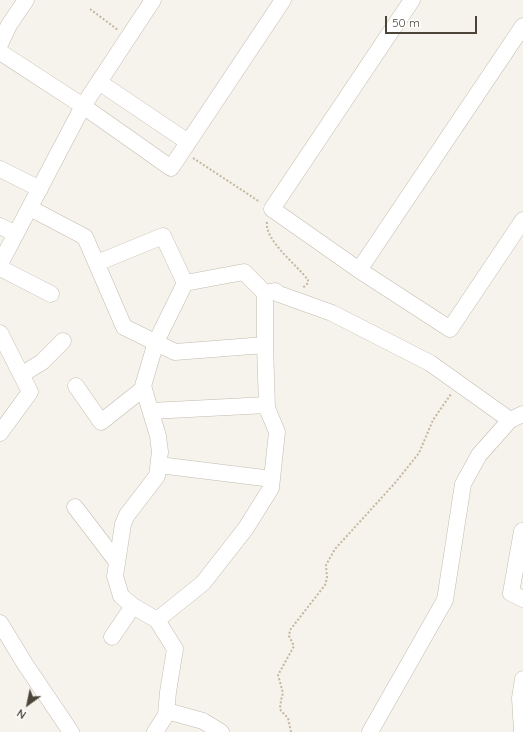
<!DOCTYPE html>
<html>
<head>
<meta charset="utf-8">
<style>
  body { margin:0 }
  #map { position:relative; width:523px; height:732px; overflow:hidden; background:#f6f3ec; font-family:Quicksand,sans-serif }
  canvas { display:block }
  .north { position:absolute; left:8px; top:684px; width:40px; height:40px; -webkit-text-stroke:3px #fff; paint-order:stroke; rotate:213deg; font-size:11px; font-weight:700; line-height:16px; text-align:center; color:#4b4439 }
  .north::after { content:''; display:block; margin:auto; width:14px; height:18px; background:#4b4439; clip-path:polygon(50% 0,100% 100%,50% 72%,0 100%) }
  .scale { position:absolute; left:385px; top:16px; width:92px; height:18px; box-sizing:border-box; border:2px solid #4b4439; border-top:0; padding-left:5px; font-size:12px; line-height:14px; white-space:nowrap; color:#4b4439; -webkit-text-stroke:3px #fff; paint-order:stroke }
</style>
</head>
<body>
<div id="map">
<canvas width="523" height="732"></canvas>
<div class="north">N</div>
<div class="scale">50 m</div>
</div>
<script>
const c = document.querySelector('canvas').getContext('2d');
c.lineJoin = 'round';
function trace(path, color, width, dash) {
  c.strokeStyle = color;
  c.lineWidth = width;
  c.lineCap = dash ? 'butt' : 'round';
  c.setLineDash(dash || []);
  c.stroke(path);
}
const path = new Path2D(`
  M 90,9 L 118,30
  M 193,158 L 260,202
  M 267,222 C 264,240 298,266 308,280 L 308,283 L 305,286 L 302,288
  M 291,732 L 288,718 L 281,711 L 280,708 L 281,700 L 283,693 L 278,675 L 294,646 L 289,636 L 290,630 L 325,585 L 327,578 L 326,565 L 335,549 L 395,483 L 419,453 L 433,420 L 451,394`);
const minor = new Path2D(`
  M 412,0 L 272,209 L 359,270 L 450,329 L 523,220
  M 0,44 L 9,25 L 26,0
  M 0,52 L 83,106 L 171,168 L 283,0
  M 99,82 L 188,142
  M 0,169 L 40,189
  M 30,208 L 85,237 L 124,327 L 175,352 L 265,345
  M 0,226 L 16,234
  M 97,263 L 163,236 L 185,283
  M 0,268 L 1,262 L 83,106 L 153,0
  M 0,268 L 51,294
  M 359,270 L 523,26
  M 265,293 L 275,291 L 279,294 L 332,313 L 430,363 L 510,420
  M 0,333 L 30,392 L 0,433
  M 21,375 L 42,362 L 63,341
  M 76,386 L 101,422 L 144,388
  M 151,411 L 267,405
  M 159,465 L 272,479
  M 75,507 L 117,562
  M 522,531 L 511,593 L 523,599
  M 0,623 L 25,664 L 71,732
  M 112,637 L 133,606
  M 167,711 L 203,721 L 221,732
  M 155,732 L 166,715 L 168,692 L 175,649 L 157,620 L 133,606 L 121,596 L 115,576 L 123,524 L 127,515 L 157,476 L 160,452 L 158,436 L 143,386 L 156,342 L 185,283 L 244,272 L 265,293 L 265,345 L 267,408 L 277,432 L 271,488 L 246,528 L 203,583 L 157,620
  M 370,732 L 445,600 L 463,484 L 479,455 L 510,420 L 523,414
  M 522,732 L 520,698 L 523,679`);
trace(minor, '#c2bbae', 17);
trace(path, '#c4b79f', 2, [2, 2]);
trace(minor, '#fff', 16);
</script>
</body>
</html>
